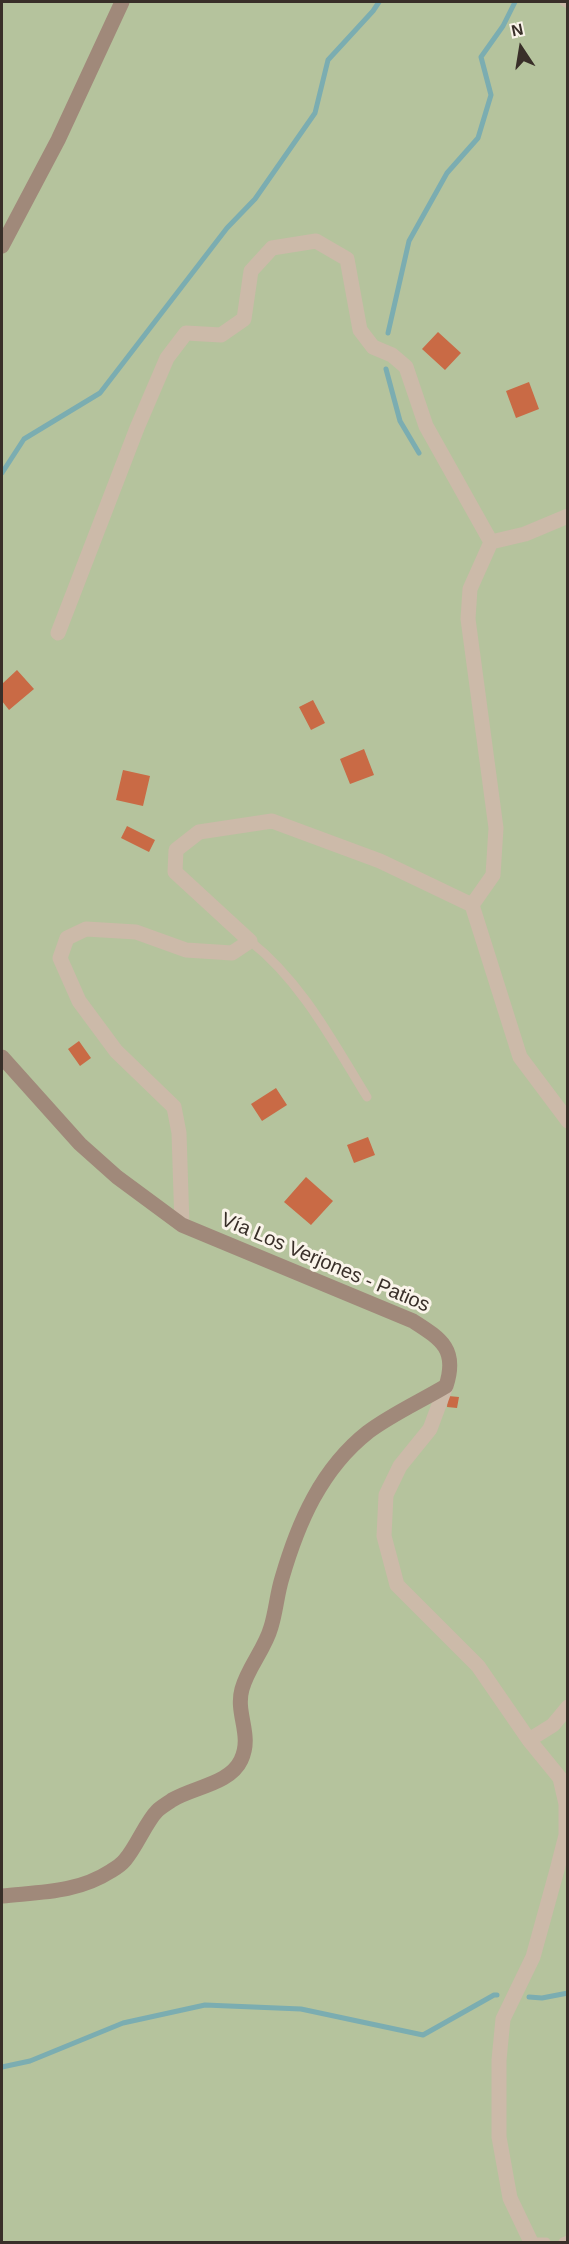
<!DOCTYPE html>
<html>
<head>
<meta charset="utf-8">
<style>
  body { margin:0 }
  #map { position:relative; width:569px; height:2244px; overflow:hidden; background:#f3eade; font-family:Helvetica,sans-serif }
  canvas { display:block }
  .frame { position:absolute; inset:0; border:3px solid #392f29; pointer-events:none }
  .north { position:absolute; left:491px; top:18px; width:60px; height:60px; -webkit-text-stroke:4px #faf4ea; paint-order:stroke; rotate:348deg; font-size:16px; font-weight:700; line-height:24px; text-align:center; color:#392f29 }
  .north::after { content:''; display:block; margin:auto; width:21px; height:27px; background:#392f29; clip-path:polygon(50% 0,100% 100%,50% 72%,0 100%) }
</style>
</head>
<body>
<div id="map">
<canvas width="569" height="2244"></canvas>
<div class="frame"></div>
<div class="north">N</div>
</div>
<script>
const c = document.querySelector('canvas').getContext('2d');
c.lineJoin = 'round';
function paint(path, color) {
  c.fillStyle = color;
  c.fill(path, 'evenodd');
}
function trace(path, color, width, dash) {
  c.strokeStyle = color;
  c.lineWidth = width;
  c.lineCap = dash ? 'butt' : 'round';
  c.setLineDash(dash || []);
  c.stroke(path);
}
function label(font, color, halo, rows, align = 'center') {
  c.font = font + ' Helvetica,sans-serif';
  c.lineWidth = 6;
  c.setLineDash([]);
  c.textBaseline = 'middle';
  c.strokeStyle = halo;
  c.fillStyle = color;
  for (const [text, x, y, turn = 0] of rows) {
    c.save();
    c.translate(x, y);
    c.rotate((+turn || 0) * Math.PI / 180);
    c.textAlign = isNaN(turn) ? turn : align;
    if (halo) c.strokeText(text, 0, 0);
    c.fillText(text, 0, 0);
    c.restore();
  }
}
const green = new Path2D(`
  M 2,2 L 567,2 L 567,2242 L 2,2242 Z`);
const stream = new Path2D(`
  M 388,333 L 409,241 L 447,173 L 478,138 L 491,95 L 481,57 L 503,26 L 515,2
  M 386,369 L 400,421 L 419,453
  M 2,473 L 24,439 L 100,393 L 227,228 L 255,199 L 315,113 L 328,60 L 373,11 L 379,2
  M 529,1997 L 542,1998 L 568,1993
  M 2,2067 L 30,2061 L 123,2023 L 205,2005 L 301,2009 L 423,2035 L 494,1995 L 497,1995`);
const building = new Path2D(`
  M 438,332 L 461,353 L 445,370 L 422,349 Z
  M 529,382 L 539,409 L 516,418 L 506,391 Z
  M 17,670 L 34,689 L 9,710 L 2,701 L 2,684 Z
  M 313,700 L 325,723 L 311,730 L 299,707 Z
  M 364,749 L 374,775 L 350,784 L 340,759 Z
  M 123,770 L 150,776 L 143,806 L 116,800 Z
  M 127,826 L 155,840 L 149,852 L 121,838 Z
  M 79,1041 L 91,1058 L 80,1066 L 68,1049 Z
  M 276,1088 L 287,1105 L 262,1121 L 251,1104 Z
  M 368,1137 L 375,1155 L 354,1163 L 347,1145 Z
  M 306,1177 L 333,1201 L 311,1225 L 284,1202 Z
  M 448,1396 L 459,1397 L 457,1408 L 447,1407 Z`);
const lane = new Path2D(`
  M 564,2 L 568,4
  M 250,941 C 302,982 333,1042 367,1097
  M 530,2242 L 546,2242
  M 563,2242 L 568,2240`);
const street = new Path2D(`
  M 491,542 L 525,534 L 568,516
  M 58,633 L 137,428 L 167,358 L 186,333 L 221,335 L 244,319 L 251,271 L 272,248 L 316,241 L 347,259 L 360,330 L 373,347 L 392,355 L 406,367 L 426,426 L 491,542
  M 472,905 L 493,875 L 496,828 L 468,619 L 470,589 L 491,542
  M 182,1225 L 179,1133 L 174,1107 L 116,1051 L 79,1001 L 60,958 L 67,938 L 86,929 L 136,932 L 186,950 L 232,953 L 250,941 L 175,872 L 176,850 L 199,832 L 272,821 L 380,861 L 472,905 L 520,1057 L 568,1121
  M 446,1386 L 430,1429 L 400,1466 L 386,1495 L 384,1536 L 397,1585 L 478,1666 L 529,1740 L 560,1778 L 566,1804 L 566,1835 L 557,1870 L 533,1957 L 503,2019 L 499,2060 L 499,2137 L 510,2198 L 531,2242
  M 529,1740 L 553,1725 L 568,1707`);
const secondary = new Path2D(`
  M 2,246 L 58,140 L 122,2
  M 2,1057 L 80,1144 L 117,1177 L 182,1225 L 413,1321 C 441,1339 458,1349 446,1386 C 421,1401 392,1414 368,1432 C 321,1469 298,1523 282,1578 C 277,1594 276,1611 271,1627 C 265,1649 248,1667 242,1689 C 235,1714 253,1735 241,1760 C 230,1784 193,1787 172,1800 C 168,1803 161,1807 157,1811 C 146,1822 137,1846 125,1860 C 121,1865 116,1868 111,1871 C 77,1893 40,1892 2,1896`);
const streetNames = [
  ["Vía Los Verjones - Patios",325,1263,23]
];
paint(green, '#b5c39d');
trace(stream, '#7badb1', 5);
paint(building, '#c96a45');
trace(lane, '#ccbaa9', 9);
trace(street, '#ccbaa9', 15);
trace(secondary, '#a0897a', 15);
label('20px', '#392f29', '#faf4ea', streetNames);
</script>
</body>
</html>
